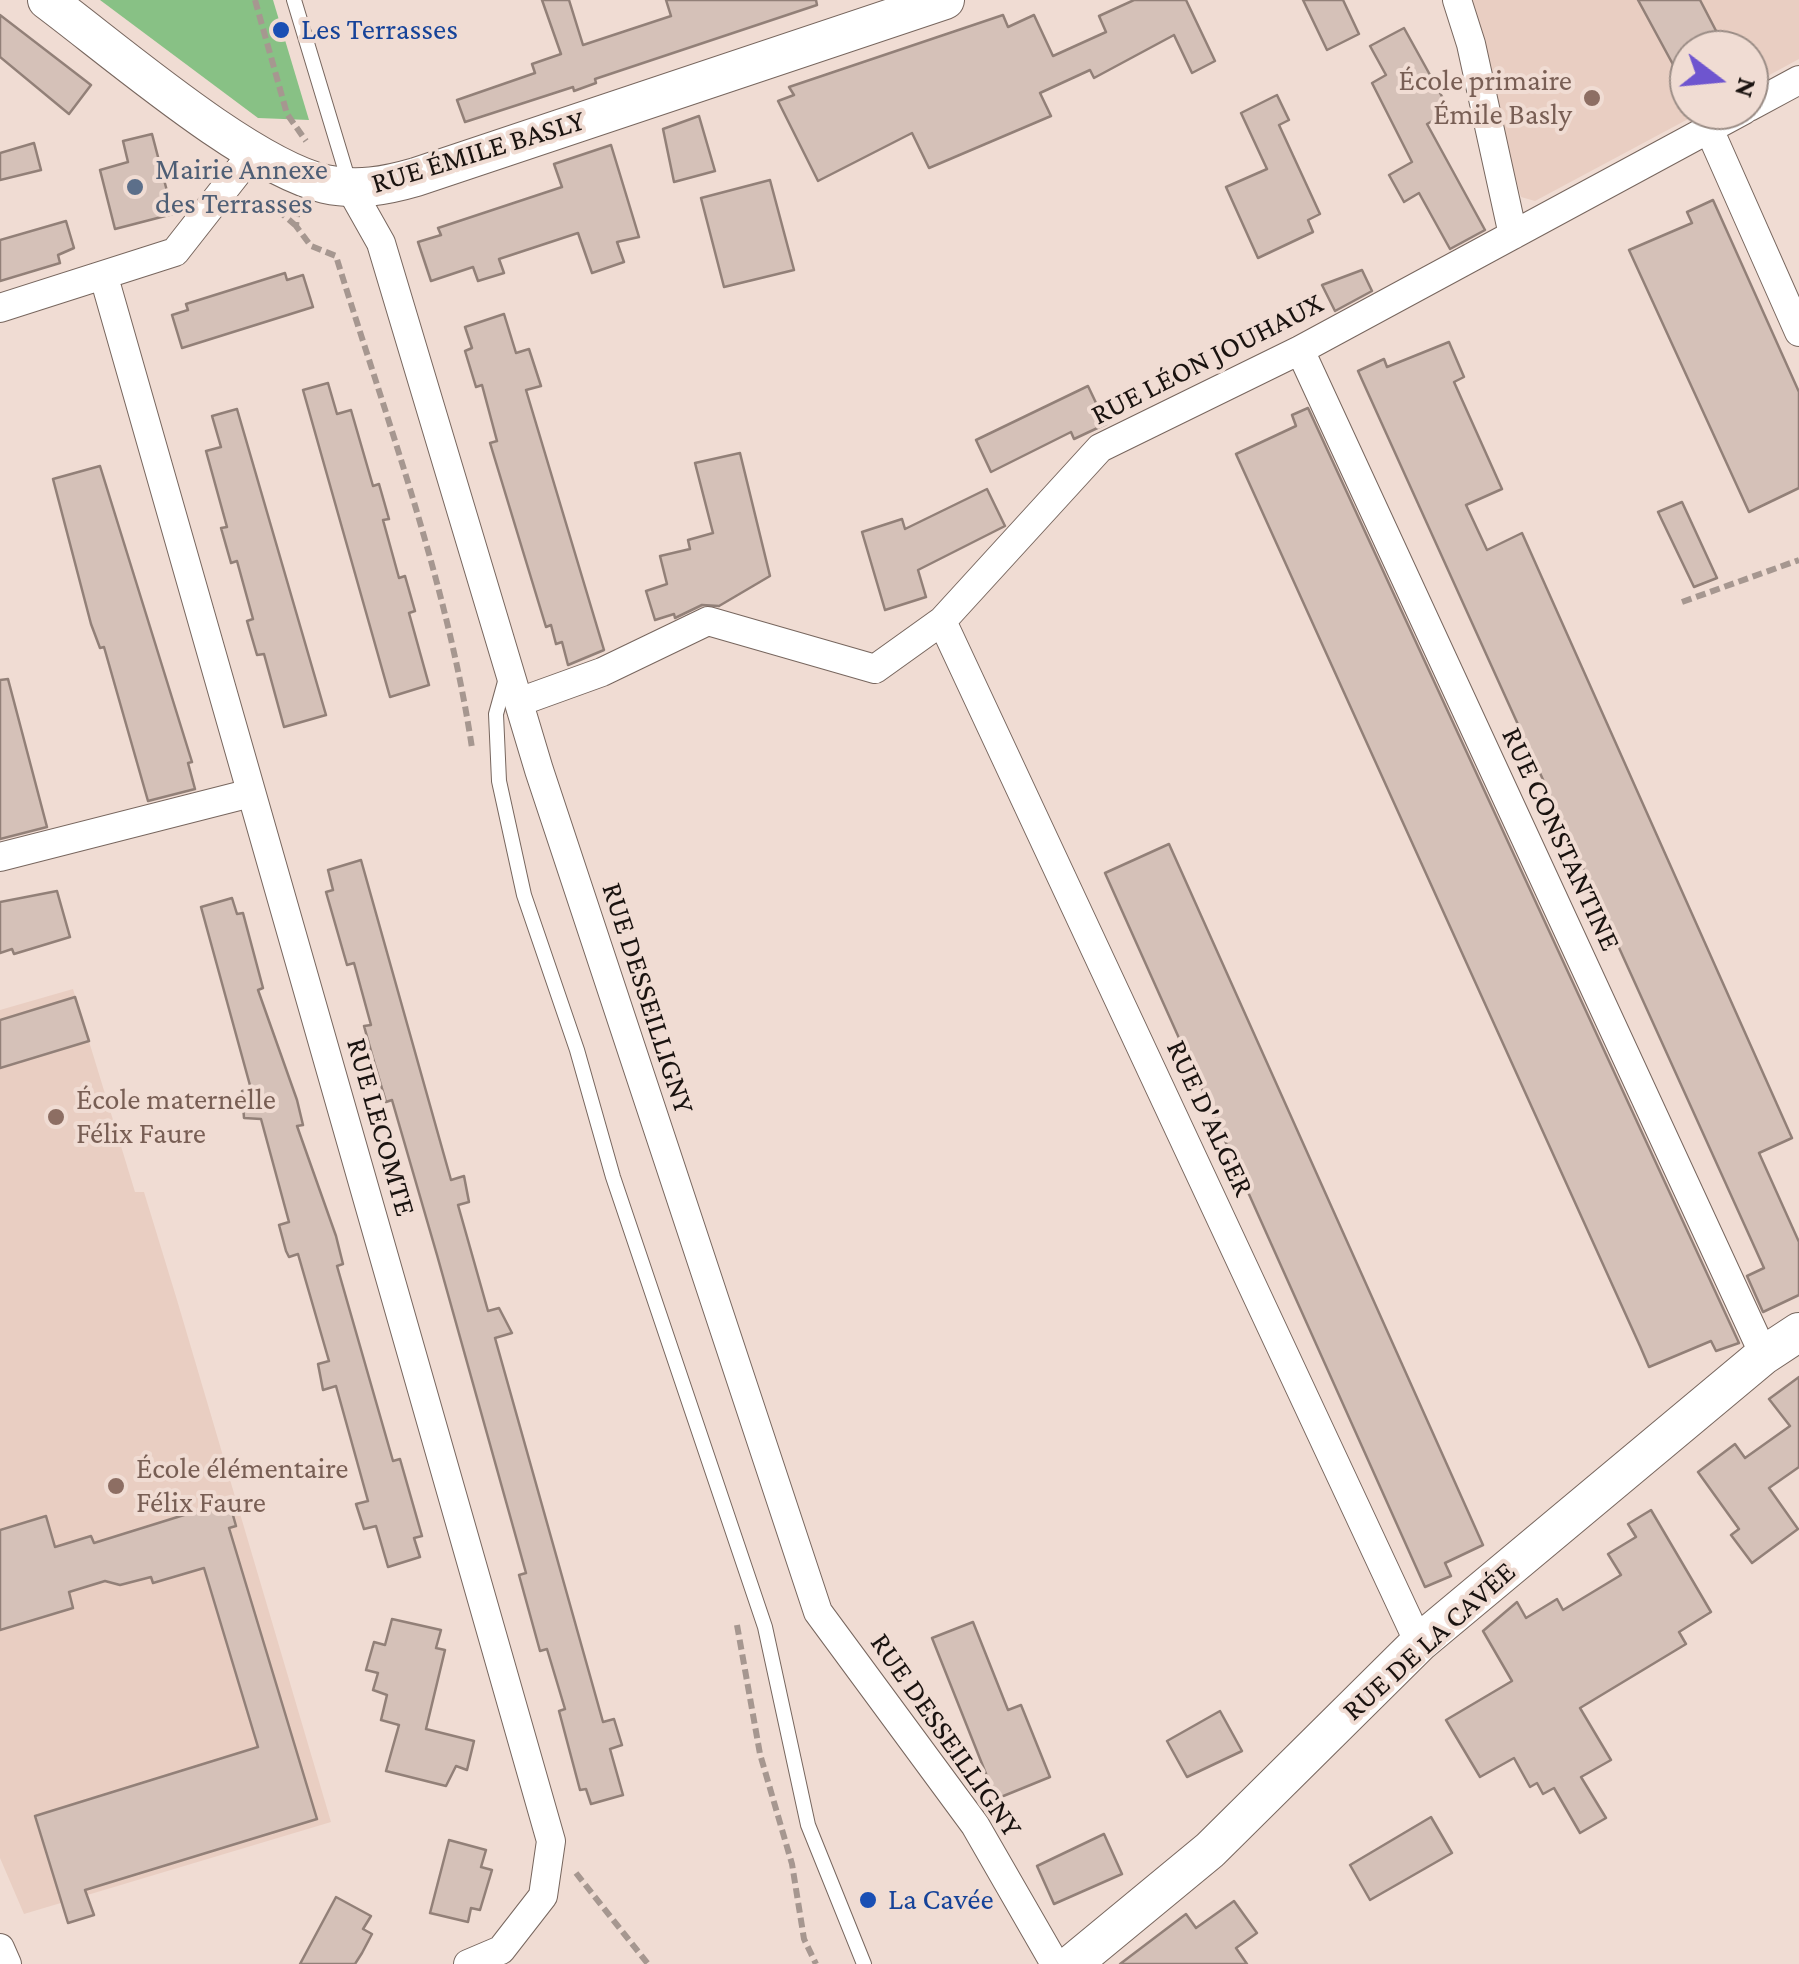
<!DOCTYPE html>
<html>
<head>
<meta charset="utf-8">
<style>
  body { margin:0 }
  #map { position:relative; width:1799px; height:1964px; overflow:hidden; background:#f0dcd3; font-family:"Crimson Pro",serif }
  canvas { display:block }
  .north { position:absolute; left:1669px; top:30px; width:100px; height:100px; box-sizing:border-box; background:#f0dcd3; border:2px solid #9a8c85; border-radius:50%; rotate:106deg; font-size:28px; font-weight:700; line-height:40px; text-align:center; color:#1a1310 }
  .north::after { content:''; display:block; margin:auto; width:35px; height:45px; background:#6e55cf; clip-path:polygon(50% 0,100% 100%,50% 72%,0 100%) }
</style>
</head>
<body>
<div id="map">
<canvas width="1799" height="1964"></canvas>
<div class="north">N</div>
</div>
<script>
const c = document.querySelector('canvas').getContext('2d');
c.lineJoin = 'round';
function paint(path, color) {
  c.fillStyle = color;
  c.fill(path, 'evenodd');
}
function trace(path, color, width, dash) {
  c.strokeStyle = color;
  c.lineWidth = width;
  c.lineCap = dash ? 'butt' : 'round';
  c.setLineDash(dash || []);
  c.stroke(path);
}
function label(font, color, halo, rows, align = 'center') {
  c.font = font + ' "Crimson Pro",serif';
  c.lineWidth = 8;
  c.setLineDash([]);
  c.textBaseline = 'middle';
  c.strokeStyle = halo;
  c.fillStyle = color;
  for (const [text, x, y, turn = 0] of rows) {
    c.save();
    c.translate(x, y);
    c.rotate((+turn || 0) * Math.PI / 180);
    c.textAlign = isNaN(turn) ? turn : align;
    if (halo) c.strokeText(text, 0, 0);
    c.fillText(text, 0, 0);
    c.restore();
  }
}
const built = new Path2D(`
  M 1466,0 L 1799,0 L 1799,59 L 1749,86 L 1749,50 L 1689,50 L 1689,110 L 1705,110 L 1535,201 L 1521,197 Z
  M 73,989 L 135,1192 L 144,1192 L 177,1300 L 331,1822 L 24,1914 L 0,1858 L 0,1010 Z`);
const green = new Path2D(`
  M 100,0 L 273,0 L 309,120 L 258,118 Z`);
const building = new Path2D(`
  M 542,0 L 569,0 L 583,45 L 671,16 L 666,0 L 816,0 L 817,5 L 595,79 L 596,83 L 574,91 L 573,87 L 465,122 L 457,100 L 535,73 L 532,64 L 561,54 Z
  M 1134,0 L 1186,0 L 1215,61 L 1192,73 L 1174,35 L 1094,78 L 1090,70 L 1040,93 L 1051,116 L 929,168 L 912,133 L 818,181 L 778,101 L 794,95 L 789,87 L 1003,15 L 1008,27 L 1034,15 L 1053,56 L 1106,32 L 1099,16 Z
  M 1303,0 L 1343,0 L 1359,34 L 1327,50 Z
  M 1638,0 L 1700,0 L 1726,50 L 1689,50 L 1689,94 Z
  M 0,15 L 91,85 L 69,114 L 0,57 Z
  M 1404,28 L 1450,111 L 1427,124 L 1485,230 L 1450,249 L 1419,193 L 1404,202 L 1389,175 L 1412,162 L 1372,83 L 1386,75 L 1370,46 Z
  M 1277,95 L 1289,120 L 1279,125 L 1320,214 L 1308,220 L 1313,232 L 1258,258 L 1226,187 L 1267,169 L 1241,113 Z
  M 699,116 L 715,171 L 674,182 L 663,129 Z
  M 152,134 L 173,214 L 115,229 L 100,170 L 128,162 L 123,141 Z
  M 34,143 L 41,170 L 0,180 L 0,153 Z
  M 611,145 L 639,237 L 617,242 L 624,262 L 592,273 L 578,233 L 499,259 L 504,273 L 478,281 L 473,267 L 431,281 L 418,242 L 441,235 L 438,228 L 562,187 L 554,164 Z
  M 770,180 L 794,270 L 724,287 L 701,198 Z
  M 1713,200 L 1799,392 L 1799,488 L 1749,512 L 1629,250 L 1692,223 L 1687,212 Z
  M 66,221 L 74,248 L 58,255 L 60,263 L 0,281 L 0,240 Z
  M 1362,270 L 1372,291 L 1335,311 L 1322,285 Z
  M 285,273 L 287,280 L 303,275 L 313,307 L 182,348 L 172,315 L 188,310 L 186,304 Z
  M 504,314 L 516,353 L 529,349 L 541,386 L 526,390 L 604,650 L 568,665 L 562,642 L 556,644 L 551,625 L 546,627 L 490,443 L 497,441 L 482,385 L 476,387 L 465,351 L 472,348 L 465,327 Z
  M 1449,342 L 1464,377 L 1454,382 L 1502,489 L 1466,505 L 1487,550 L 1522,533 L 1792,1138 L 1759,1153 L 1799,1242 L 1799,1295 L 1763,1312 L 1747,1276 L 1764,1268 L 1358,371 L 1384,359 L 1387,367 Z
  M 328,383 L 337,414 L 351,410 L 373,486 L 379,484 L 389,519 L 383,520 L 399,578 L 405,576 L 415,611 L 409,613 L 429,685 L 390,697 L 303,390 Z
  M 1088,386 L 1106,424 L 1074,439 L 1071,432 L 991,472 L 976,440 Z
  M 1308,408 L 1739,1343 L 1716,1351 L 1711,1341 L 1649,1367 L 1640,1346 L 1236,454 L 1296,426 L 1292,415 Z
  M 237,409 L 326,715 L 284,727 L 264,654 L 257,655 L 247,621 L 253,619 L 237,561 L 231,563 L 221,528 L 227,527 L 206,451 L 221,447 L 212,416 Z
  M 740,453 L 770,576 L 719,606 L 702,605 L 675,618 L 674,614 L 655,620 L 646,591 L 667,584 L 660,556 L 690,549 L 688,540 L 713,533 L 695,463 Z
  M 100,466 L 192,762 L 188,763 L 195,789 L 148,801 L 104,647 L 100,648 L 91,624 L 53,479 Z
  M 987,489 L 1005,526 L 918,570 L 926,597 L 885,610 L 862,532 L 902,519 L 905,529 Z
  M 1682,502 L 1717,578 L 1694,587 L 1658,512 Z
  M 8,679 L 47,827 L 0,839 L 0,680 Z
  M 1169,844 L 1483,1545 L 1445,1563 L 1451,1576 L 1425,1587 L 1105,873 Z
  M 361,860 L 451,1180 L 464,1176 L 469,1202 L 458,1205 L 488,1311 L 499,1308 L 512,1333 L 495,1338 L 603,1722 L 614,1719 L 622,1745 L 610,1749 L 623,1795 L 591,1804 L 586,1789 L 580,1790 L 559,1711 L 565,1709 L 547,1649 L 540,1651 L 519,1575 L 526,1573 L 437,1255 L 392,1100 L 386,1102 L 373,1058 L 364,1026 L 371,1025 L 354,963 L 347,965 L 326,892 L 333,890 L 328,870 Z
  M 57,891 L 70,937 L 14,954 L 12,949 L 0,953 L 0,902 Z
  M 232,898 L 237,914 L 243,913 L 263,988 L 258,990 L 297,1100 L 303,1125 L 297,1126 L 336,1236 L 343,1264 L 337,1266 L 393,1461 L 400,1459 L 422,1536 L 414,1538 L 420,1557 L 388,1567 L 376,1526 L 364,1529 L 356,1504 L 368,1501 L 336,1386 L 323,1390 L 318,1364 L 329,1361 L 298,1254 L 289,1257 L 286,1251 L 279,1225 L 289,1222 L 261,1119 L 244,1118 L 242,1091 L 251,1089 L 201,907 Z
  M 75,997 L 89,1041 L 0,1068 L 0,1020 Z
  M 1799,1377 L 1799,1467 L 1769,1488 L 1798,1529 L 1752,1563 L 1731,1535 L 1739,1529 L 1698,1472 L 1735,1444 L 1745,1458 L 1790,1426 L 1769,1399 Z
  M 229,1501 L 236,1526 L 229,1528 L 317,1819 L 85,1890 L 94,1915 L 68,1923 L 35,1816 L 258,1747 L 204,1568 L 153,1583 L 151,1577 L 120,1585 L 105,1581 L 69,1592 L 73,1608 L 0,1630 L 0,1530 L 46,1516 L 55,1547 L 91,1536 L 94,1543 Z
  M 1651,1510 L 1711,1612 L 1679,1632 L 1686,1644 L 1580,1708 L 1611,1760 L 1581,1777 L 1606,1818 L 1580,1833 L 1554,1788 L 1543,1794 L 1537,1783 L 1530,1787 L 1514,1758 L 1480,1777 L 1446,1720 L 1512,1681 L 1483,1631 L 1517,1602 L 1526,1618 L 1557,1599 L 1563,1610 L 1621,1575 L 1608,1554 L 1636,1537 L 1628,1524 Z
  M 392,1619 L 441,1630 L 436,1648 L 445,1650 L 426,1729 L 474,1741 L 467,1770 L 456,1766 L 446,1786 L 386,1771 L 399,1725 L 381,1720 L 387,1695 L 373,1690 L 378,1673 L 366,1670 L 374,1642 L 385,1645 Z
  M 973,1622 L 1008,1710 L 1021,1705 L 1050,1777 L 996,1799 L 932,1638 Z
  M 1220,1711 L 1242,1751 L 1187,1777 L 1167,1741 Z
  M 1431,1817 L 1452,1853 L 1370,1900 L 1350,1865 Z
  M 1104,1834 L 1122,1874 L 1054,1904 L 1037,1866 Z
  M 449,1840 L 486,1850 L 481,1867 L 492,1870 L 480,1910 L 471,1908 L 468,1922 L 430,1913 Z
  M 336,1897 L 371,1916 L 363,1929 L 372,1934 L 362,1953 L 355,1964 L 300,1964 Z
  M 1234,1901 L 1257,1933 L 1236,1948 L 1247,1964 L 1120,1964 L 1186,1914 L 1196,1928 Z`);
const path = new Path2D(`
  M 255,0 L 287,114 L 306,141
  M 266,200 L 295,225
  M 298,207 L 296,226 L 311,246 L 336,256 C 386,418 447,581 472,748
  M 1682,602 L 1799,560
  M 737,1625 L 760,1754 L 792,1864 L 804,1939 L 816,1964
  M 576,1873 L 648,1964`);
const lane = new Path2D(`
  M 294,0 L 349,182
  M 506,678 L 496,714 L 499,781 L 524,895 L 577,1050 L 613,1177 L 765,1627 L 808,1825 L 864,1964`);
const street = new Path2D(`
  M 1457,0 L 1471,44 L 1513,235
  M 1749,107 L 1799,80
  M 1709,129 L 1799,332
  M 350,188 L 381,243 L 539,770 L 818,1612 L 975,1825 L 1055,1964
  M 104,277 L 551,1841 L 543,1896 L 501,1950 L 468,1964
  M 0,308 L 175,252 L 255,150
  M 1300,350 L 1764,1355
  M 942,621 L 1419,1643
  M 519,702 L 602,672 L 708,621 L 875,669 L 942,621 L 1100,448 L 1300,350 L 1744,110
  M 0,857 L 251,793
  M 0,1948 L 7,1964`);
const secondary = new Path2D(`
  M 47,0 C 114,50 248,166 325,184 C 357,191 385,186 416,177 L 945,0
  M 1072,1964 L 1210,1850 L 1419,1643 L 1764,1355 L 1799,1332`);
const markers = [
  [281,30,10,"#1a4fb4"],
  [1592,98,10,"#8d6e63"],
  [135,187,10,"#5c6f8a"],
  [56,1117,10,"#8d6e63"],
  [116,1486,10,"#8d6e63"],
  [868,1900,10,"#1a4fb4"]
];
const transitNames = [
  ["Les Terrasses",301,30],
  ["La Cavée",888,1900]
];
const educationNames = [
  ["École primaire",1572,81,"right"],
  ["Émile Basly",1572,115,"right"],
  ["École maternelle",76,1100],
  ["Félix Faure",76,1134],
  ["École élémentaire",136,1469],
  ["Félix Faure",136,1503]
];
const streetNames = [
  ["RUE ÉMILE BASLY",478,152,-17],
  ["RUE LÉON JOUHAUX",1207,359,-27],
  ["RUE CONSTANTINE",1561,839,65],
  ["RUE DESSEILLIGNY",648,998,72],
  ["RUE D'ALGER",1210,1118,65],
  ["RUE LECOMTE",381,1127,74],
  ["RUE DE LA CAVÉE",1429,1641,-42],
  ["RUE DESSEILLIGNY",946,1735,55]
];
const serviceNames = [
  ["Mairie Annexe",155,170],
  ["des Terrasses",155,204]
];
paint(built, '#e9cec2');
paint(green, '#88c185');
paint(building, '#d5c1b8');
trace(building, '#928078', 2.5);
trace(lane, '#77665e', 16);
trace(street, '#77665e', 30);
trace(secondary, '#77665e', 40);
trace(path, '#a69790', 6, [10, 5]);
trace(lane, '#fff', 14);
trace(street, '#fff', 28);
trace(secondary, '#fff', 38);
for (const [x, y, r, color] of markers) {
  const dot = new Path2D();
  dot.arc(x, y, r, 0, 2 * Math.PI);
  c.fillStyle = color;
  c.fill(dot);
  trace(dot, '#f0dcd3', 4);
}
label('30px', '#164399', '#f0dcd3', transitNames, 'left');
label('30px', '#785e54', '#f0dcd3', educationNames, 'left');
label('30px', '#1a1310', '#f0dcd3', streetNames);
label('30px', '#4e5e75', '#f0dcd3', serviceNames, 'left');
</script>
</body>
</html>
